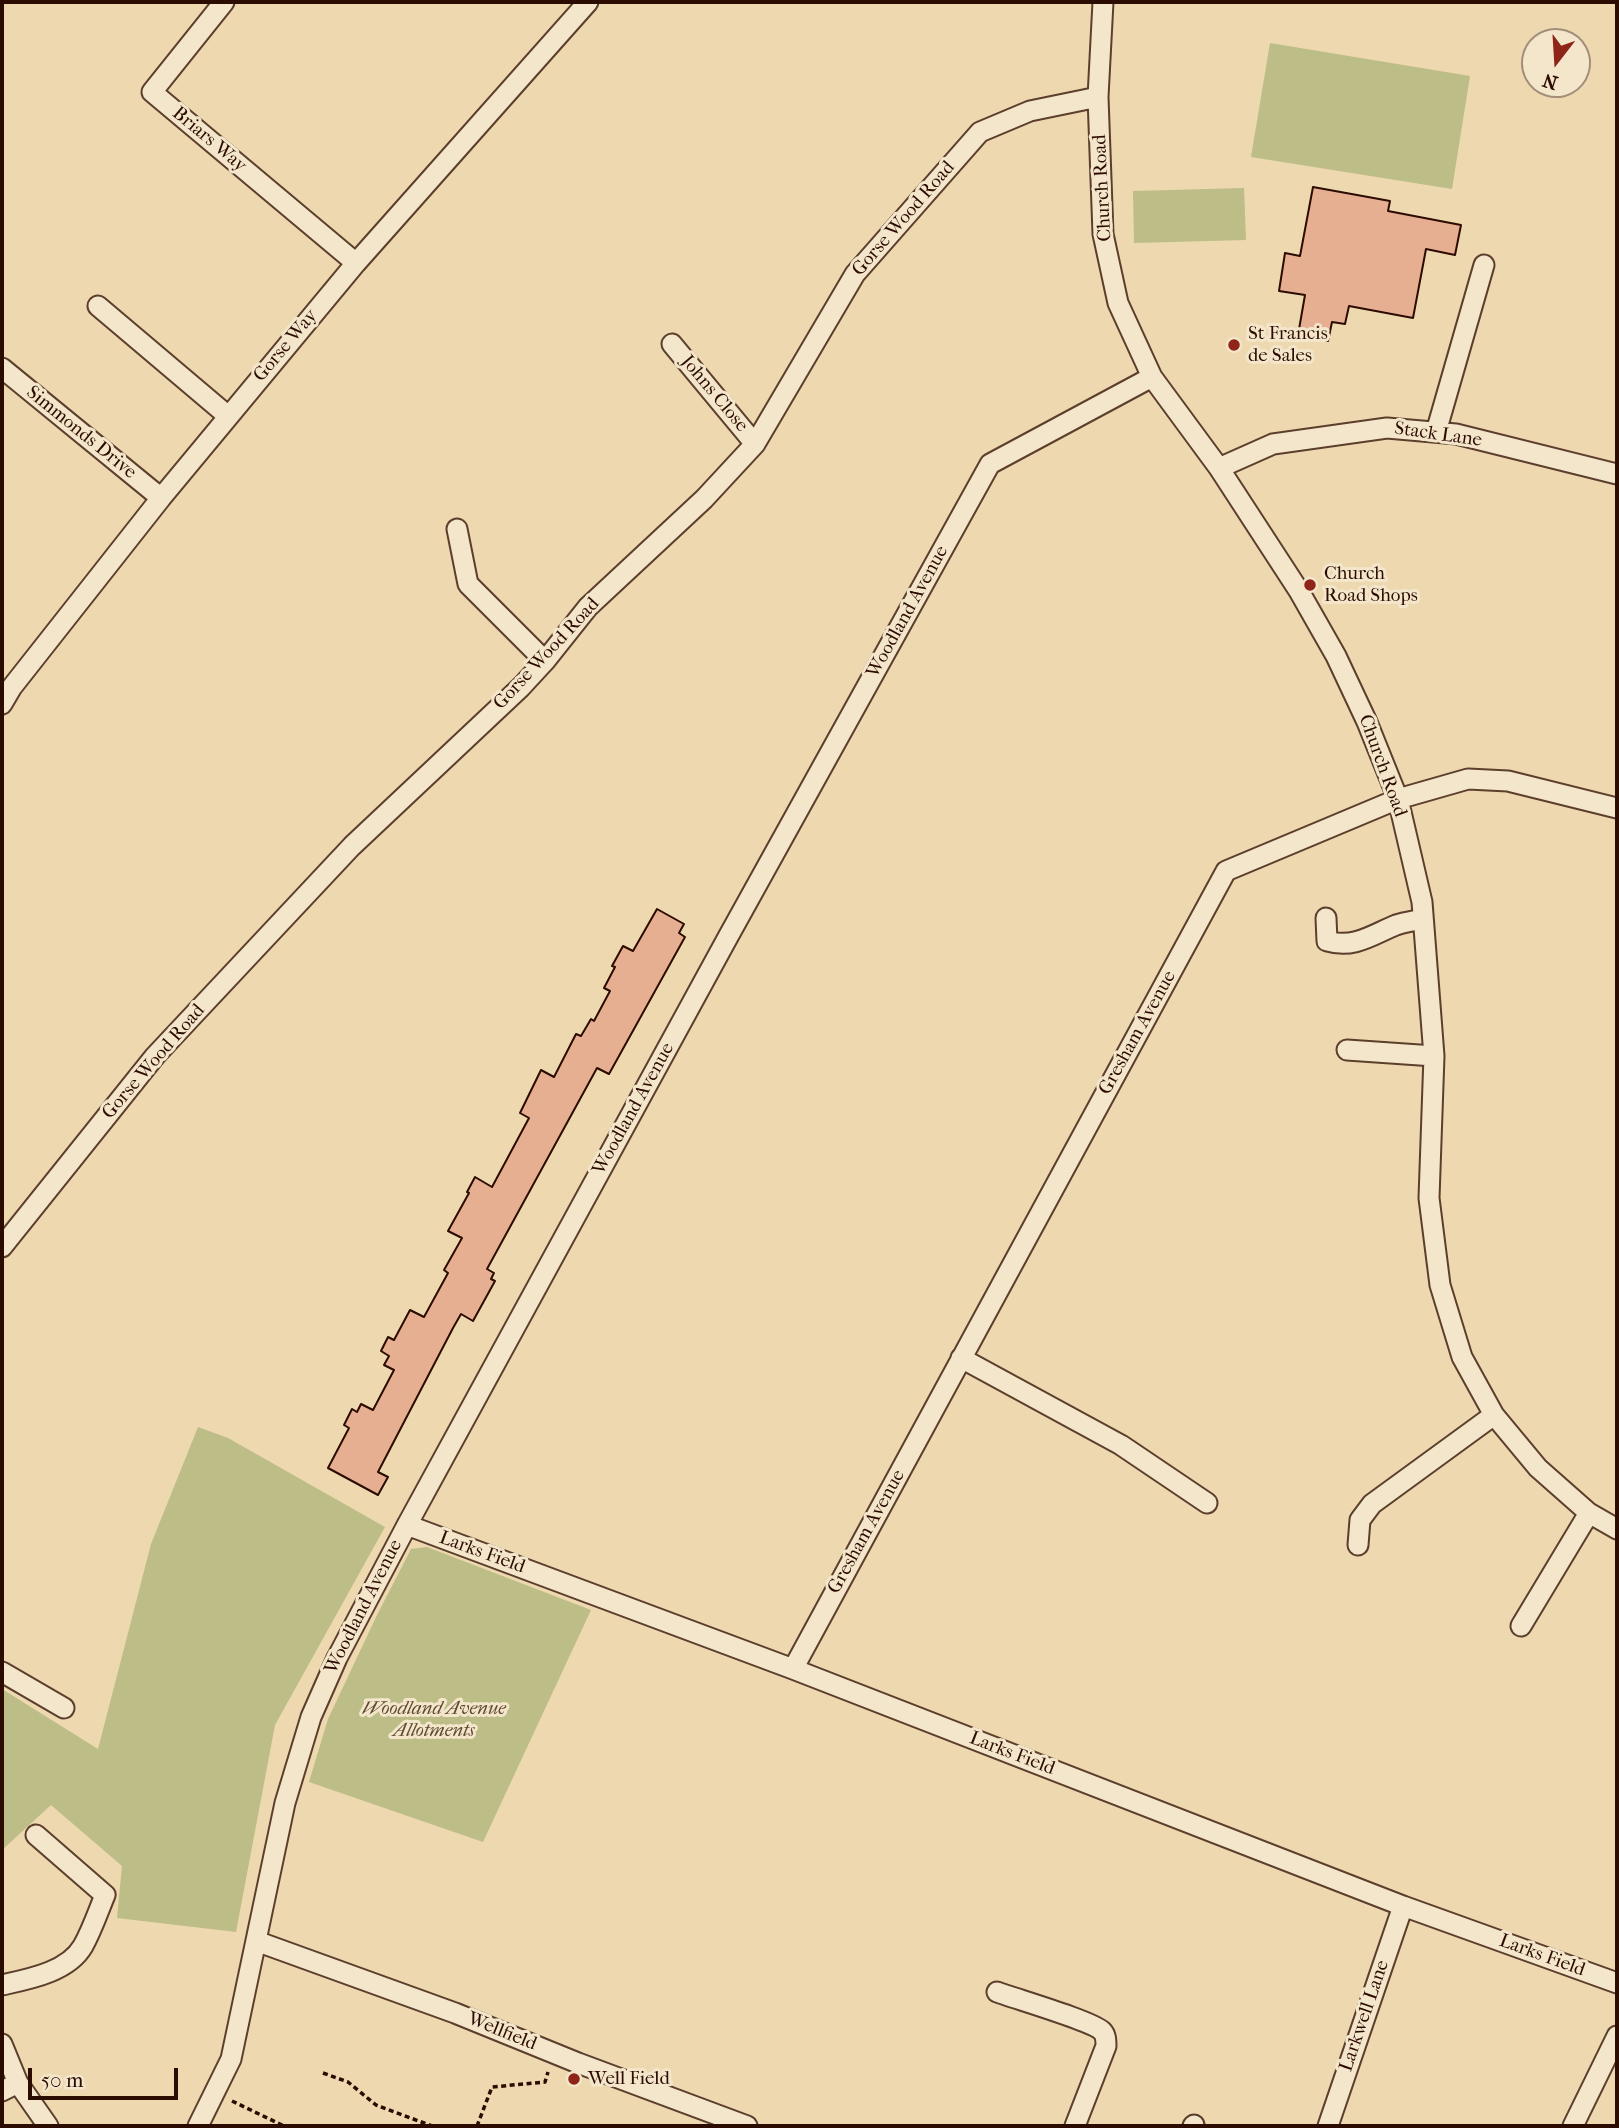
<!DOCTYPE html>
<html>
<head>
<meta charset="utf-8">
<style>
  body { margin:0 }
  #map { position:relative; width:1619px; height:2128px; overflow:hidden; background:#edd8af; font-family:"IM FELL French Canon",serif }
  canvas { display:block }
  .frame { position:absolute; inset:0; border:4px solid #2c0b01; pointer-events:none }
  .north { position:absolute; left:1521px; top:28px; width:70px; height:70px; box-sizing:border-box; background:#f3e6cb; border:2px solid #a38e7a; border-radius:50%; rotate:197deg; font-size:19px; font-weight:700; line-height:28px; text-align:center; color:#2c0b01 }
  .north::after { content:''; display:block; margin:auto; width:24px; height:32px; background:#8f2418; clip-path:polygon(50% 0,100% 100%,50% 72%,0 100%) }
  .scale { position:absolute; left:28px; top:2068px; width:150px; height:32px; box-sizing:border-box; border:4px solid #2c0b01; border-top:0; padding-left:9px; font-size:21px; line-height:24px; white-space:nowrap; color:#2c0b01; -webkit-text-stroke:5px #f3e6cb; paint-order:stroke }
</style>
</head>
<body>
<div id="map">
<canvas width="1619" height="2128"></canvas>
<div class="frame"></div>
<div class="north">N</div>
<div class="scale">50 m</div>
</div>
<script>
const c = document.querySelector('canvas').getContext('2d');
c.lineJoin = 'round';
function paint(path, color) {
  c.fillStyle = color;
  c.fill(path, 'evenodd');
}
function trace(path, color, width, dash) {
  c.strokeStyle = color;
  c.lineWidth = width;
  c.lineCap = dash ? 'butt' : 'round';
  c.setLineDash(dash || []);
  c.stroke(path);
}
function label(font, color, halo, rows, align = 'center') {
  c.font = font + ' "IM FELL French Canon",serif';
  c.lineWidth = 6;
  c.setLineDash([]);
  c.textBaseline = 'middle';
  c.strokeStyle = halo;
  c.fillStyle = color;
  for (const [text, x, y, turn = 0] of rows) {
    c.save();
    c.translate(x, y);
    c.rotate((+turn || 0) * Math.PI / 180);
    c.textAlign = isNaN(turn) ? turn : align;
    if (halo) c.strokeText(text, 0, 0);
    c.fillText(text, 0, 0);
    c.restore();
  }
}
const green = new Path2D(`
  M 1270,43 L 1470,76 L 1452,189 L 1251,157 Z
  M 1244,188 L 1246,240 L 1134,243 L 1133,191 Z
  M 198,1427 L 228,1438 L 385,1527 L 275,1725 L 236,1932 L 117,1918 L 122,1866 L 51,1805 L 2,1850 L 2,1689 L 98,1749 L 151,1544 Z
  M 427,1547 L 591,1610 L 483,1842 L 309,1782 L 328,1719 L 377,1615 L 411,1549 Z`);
const building = new Path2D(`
  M 1313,187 L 1390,201 L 1388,211 L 1461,225 L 1455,255 L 1426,249 L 1413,318 L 1349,306 L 1345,324 L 1332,322 L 1328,341 L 1298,335 L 1305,295 L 1279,291 L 1285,253 L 1300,256 Z
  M 657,909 L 684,924 L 679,933 L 685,937 L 609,1074 L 597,1068 L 487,1269 L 494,1273 L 491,1279 L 495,1281 L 473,1321 L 461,1314 L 453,1328 L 378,1472 L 388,1477 L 378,1495 L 328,1468 L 349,1428 L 344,1425 L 352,1409 L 357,1412 L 361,1404 L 373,1410 L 394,1370 L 384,1365 L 389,1356 L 381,1351 L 388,1337 L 394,1340 L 410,1310 L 424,1317 L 448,1273 L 444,1270 L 462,1238 L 448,1231 L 469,1193 L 467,1192 L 475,1177 L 492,1187 L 529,1118 L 520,1113 L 541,1070 L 554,1077 L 576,1034 L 581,1036 L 591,1019 L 594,1021 L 610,991 L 604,988 L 615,967 L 612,966 L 623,946 L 633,951 Z`);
const path = new Path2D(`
  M 323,2073 L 348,2082 L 376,2105 L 432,2126
  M 232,2101 L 284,2126
  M 477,2126 L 492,2087 L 545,2082 L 548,2072`);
const minor = new Path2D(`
  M 224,2 L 152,92 L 356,263
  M 1103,2 L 1098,97 L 1103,234 L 1118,303 L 1152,377 L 1219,468 L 1299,591 L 1336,656 L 1367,722 L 1398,799 L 1422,902 L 1434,1056 L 1429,1198 L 1440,1285 L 1462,1357 L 1494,1415 L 1538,1468 L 1589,1513 L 1617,1529
  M 98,306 L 228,416
  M 672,344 L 755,444
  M 2,368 L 161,498
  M 1436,432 L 1484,265
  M 1219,468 L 1273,444 L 1387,428 L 1456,434 L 1617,474
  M 457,529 L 468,584 L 545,661
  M 2,704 L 12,687 L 161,498 L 356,263 L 588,2
  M 1326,918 L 1327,941 C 1354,949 1372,935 1396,925 C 1405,922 1414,921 1423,919
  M 1347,1050 L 1434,1056
  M 2,1247 L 155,1056 L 352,846 L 521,687 L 545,661 L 588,607 L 704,499 L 755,444 L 855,274 L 980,132 L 1030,111 L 1098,97
  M 961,1358 L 1121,1445 L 1207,1503
  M 407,1525 L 793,1669 L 1403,1906 L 1617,1983
  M 1358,1545 L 1360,1520 L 1372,1504 L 1494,1415
  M 1521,1626 L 1589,1513
  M 793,1669 L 1226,871 L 1398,799 L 1468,779 L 1508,781 L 1617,808
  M 2,1672 L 64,1708
  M 256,1941 L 455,2013 L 578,2063 L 747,2126
  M 2,1985 C 29,1979 68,1972 83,1946 C 92,1930 98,1912 105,1895 L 36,1835
  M 997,1992 C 1016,1999 1092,2021 1102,2031 C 1106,2035 1106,2041 1106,2046 L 1075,2126
  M 2,2044 L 18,2083 L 48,2126
  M 2,2091 L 18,2083
  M 198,2126 L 231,2059 L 285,1803 L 311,1717 L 337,1658 L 407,1525 L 728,937 L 990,464 L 1152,377
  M 1193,2126 L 1194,2125
  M 1328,2126 L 1403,1906
  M 1573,2126 L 1617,2036`);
const markers = [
  [1234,345,7,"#8f2418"],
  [1310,585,7,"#8f2418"],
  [574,2079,7,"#8f2418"]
];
const streetNames = [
  ["Briars Way",209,140,40],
  ["Church Road",1103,188,-93],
  ["Gorse Wood Road",904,219,-49],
  ["Gorse Way",286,346,-50],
  ["Johns Close",714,394,50],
  ["Simmonds Drive",81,433,39],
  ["Stack Lane",1438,435,8],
  ["Woodland Avenue",908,612,-61],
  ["Gorse Wood Road",547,654,-47],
  ["Church Road",1382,766,70],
  ["Gresham Avenue",1138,1033,-61],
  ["Gorse Wood Road",154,1062,-49],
  ["Woodland Avenue",634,1109,-61],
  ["Gresham Avenue",867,1532,-61],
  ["Larks Field",482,1553,20],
  ["Woodland Avenue",364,1607,-63],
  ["Larks Field",1012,1754,21],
  ["Larks Field",1542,1956,20],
  ["Larkwell Lane",1365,2016,-71],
  ["Wellfield",502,2032,22]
];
const poiNames = [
  ["St Francis",1248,334],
  ["de Sales",1248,356],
  ["Church",1324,574],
  ["Road Shops",1324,596],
  ["Well Field",588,2079]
];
const parkNames = [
  ["Woodland Avenue",434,1709],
  ["Allotments",434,1731]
];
paint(green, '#bdbd87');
paint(building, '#e7af92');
trace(building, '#2c0b01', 2);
trace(minor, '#5c3e2c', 23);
trace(path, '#2c0b01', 3.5, [5, 3.5]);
trace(minor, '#f3e6cb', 19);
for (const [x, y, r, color] of markers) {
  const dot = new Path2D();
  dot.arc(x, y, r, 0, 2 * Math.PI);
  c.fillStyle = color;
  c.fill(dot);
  trace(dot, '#f3e6cb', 2.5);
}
label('19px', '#2c0b01', '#f3e6cb', streetNames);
label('19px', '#2c0b01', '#f3e6cb', poiNames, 'left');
label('italic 19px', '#5f4930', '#f3e6cb', parkNames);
</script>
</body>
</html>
